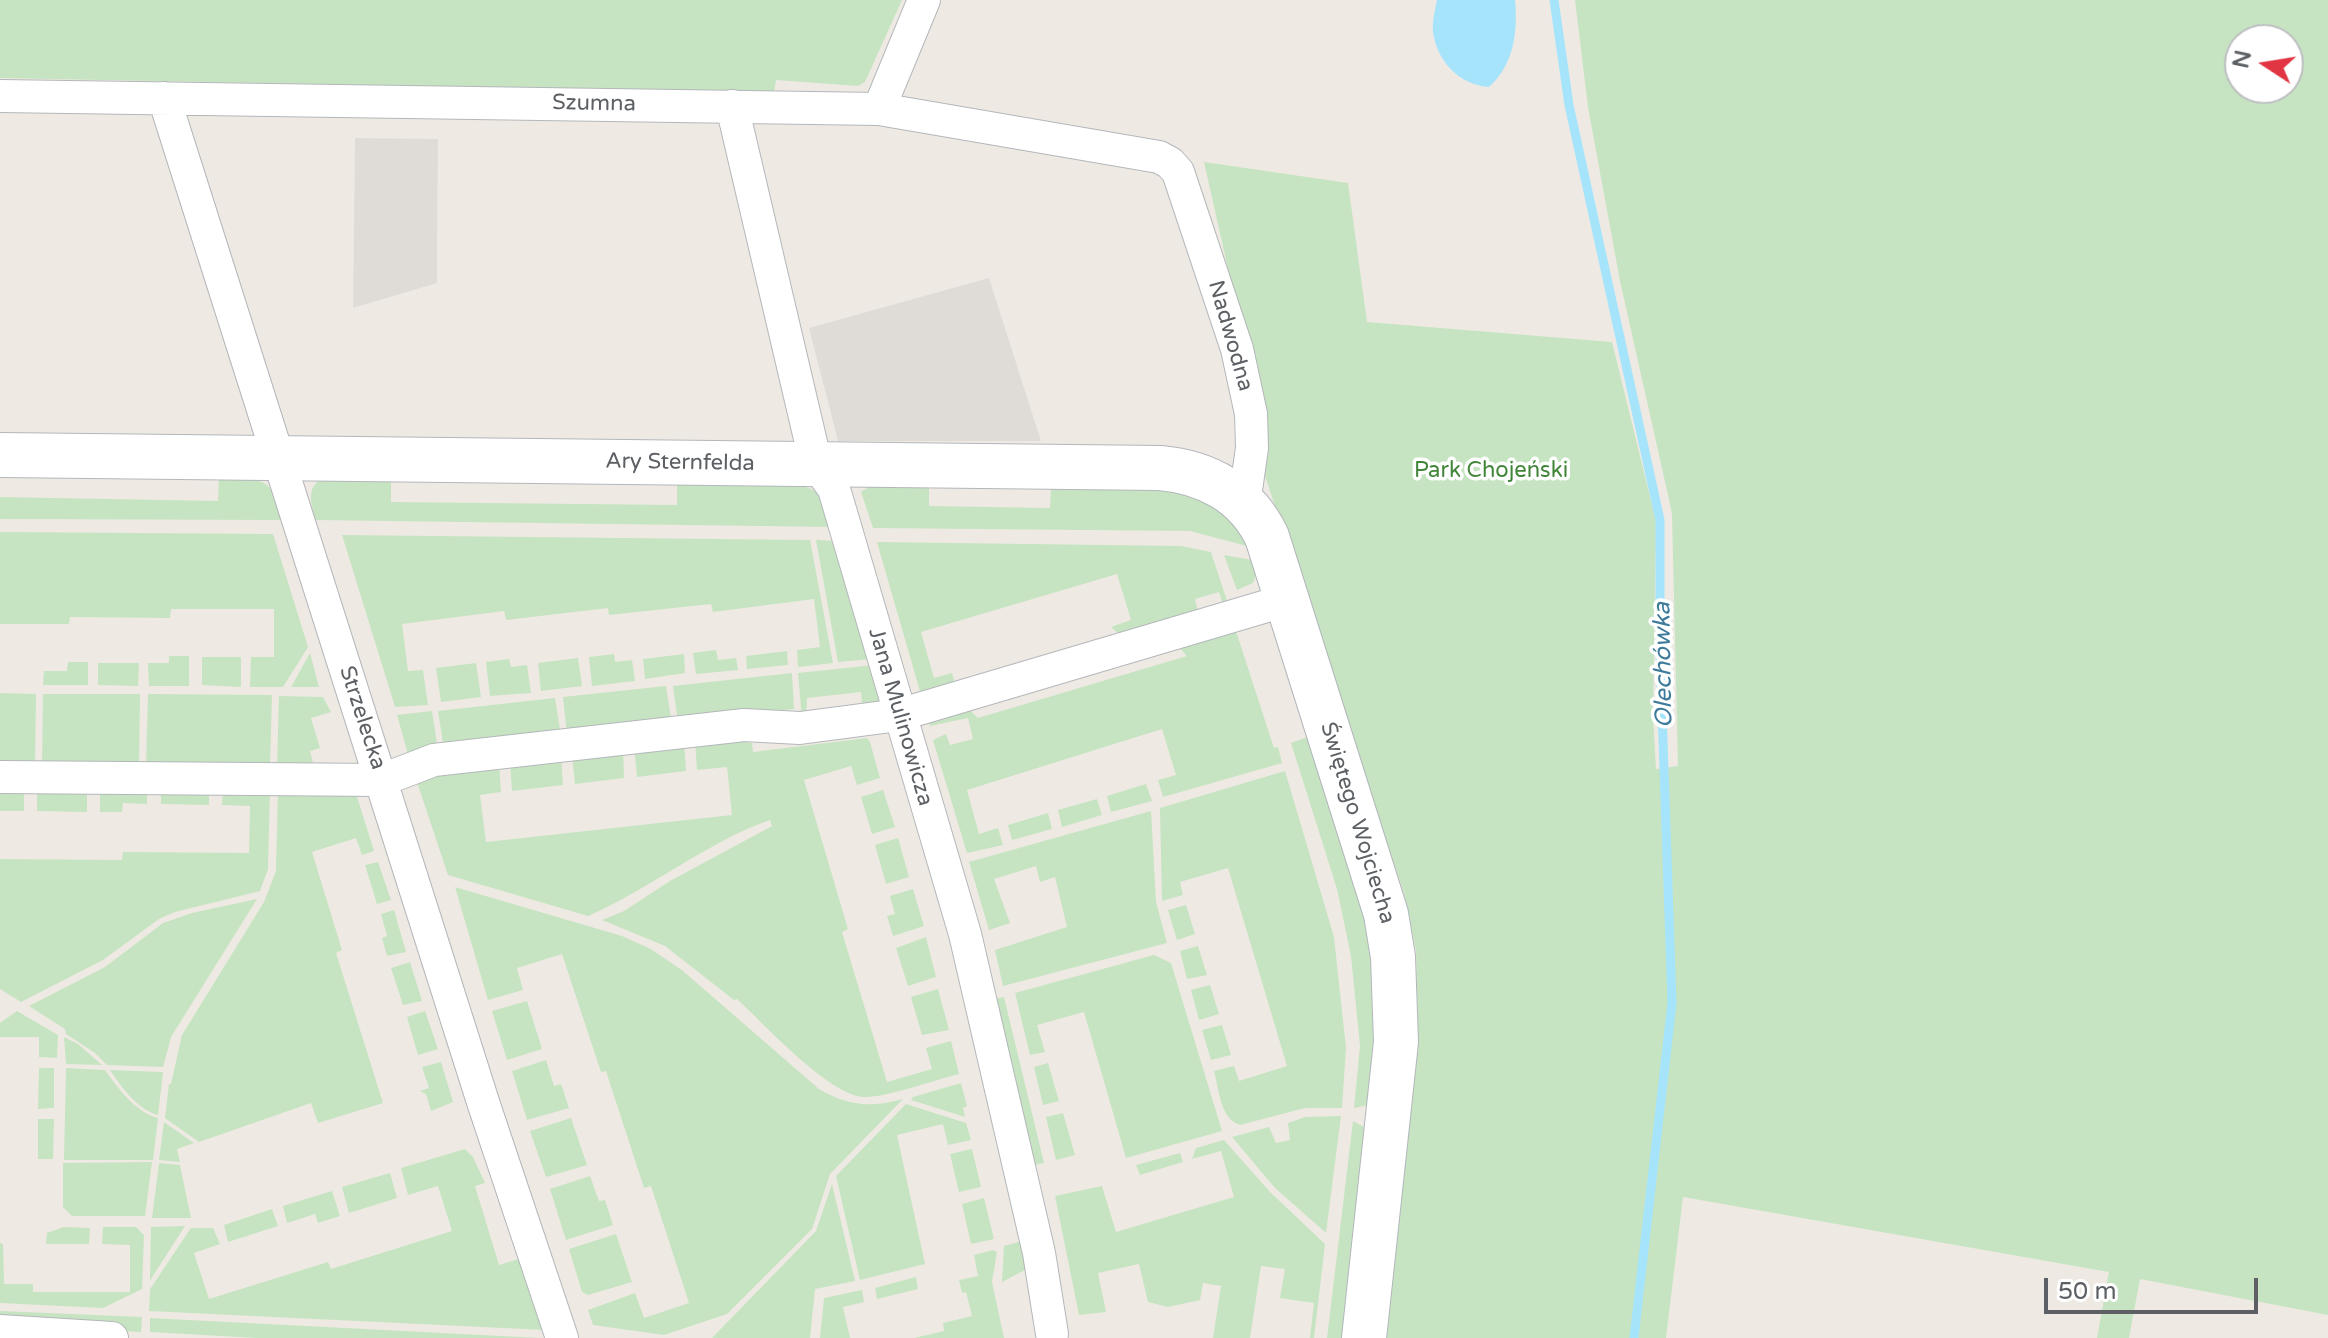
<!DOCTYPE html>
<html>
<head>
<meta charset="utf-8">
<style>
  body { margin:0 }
  #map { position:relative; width:2328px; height:1338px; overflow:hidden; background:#eeeae3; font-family:"Varela Round",sans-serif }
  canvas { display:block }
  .north { position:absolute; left:2224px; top:24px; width:80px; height:80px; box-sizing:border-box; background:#fff; border:2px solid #bebfc1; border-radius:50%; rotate:282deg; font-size:22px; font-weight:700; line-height:32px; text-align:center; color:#5c6064 }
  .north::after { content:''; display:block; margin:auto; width:28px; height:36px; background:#e23543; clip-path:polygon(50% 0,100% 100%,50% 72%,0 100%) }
  .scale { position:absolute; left:2044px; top:1278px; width:214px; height:36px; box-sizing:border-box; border:4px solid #5c6064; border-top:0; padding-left:10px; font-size:24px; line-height:28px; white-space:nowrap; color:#5c6064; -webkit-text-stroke:6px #fff; paint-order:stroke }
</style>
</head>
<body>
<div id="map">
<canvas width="2328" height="1338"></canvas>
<div class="north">N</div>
<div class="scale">50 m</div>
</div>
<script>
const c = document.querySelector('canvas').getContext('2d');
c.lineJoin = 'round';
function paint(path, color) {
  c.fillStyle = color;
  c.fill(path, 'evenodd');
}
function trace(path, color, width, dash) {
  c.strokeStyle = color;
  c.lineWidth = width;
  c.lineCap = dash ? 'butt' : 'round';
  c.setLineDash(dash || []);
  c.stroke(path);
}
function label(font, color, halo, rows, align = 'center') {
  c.font = font + ' "Varela Round",sans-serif';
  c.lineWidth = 7;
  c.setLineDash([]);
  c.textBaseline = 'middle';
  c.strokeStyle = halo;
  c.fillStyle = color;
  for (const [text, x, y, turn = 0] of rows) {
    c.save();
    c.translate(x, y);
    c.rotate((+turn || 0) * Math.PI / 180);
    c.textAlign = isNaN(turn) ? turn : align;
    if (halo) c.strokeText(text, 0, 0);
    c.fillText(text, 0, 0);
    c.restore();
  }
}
const industrial = new Path2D(`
  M 355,138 L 438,139 L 437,253 L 437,283 L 353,308 Z
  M 989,278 L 1041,441 L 838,441 L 809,328 Z`);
const green = new Path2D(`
  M 0,0 L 902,0 L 865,82 L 858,86 L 776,80 L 774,93 L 0,78 Z
  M 1575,0 L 2328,0 L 2328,1315 L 2140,1279 L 2129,1338 L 2097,1338 L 2109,1272 L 1683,1197 L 1666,1338 L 1382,1338 L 1418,1030 L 1416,950 L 1404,893 L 1265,476 L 1233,291 L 1204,162 L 1348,183 L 1367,322 L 1612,342 L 1656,521 L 1653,717 L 1656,769 L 1678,766 L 1672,513 L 1620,281 L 1588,107 ZM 2240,40 L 2288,40 L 2288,88 L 2240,88 Z
  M 219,479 C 267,480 268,475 287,520 L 0,519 L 0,497 L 218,501 Z
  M 322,479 L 391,479 L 391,502 L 677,505 L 677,482 C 706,482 800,476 818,493 C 827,501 829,517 833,527 L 315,520 C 312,504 305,488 322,479 Z
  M 872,485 L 929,485 L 929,506 L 1050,508 L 1051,486 C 1118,486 1214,471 1247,546 L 1190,531 L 873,528 L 861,492 Z
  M 0,532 L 273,534 L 308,647 L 283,687 L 250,687 L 251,657 L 274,657 L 274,609 L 171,609 L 170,618 L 70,617 L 69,624 L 0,624 Z
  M 342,535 L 810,540 L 833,663 L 798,667 L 797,650 L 820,647 L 814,599 L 713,612 L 711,604 L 609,615 L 608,608 L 506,620 L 504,611 L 402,624 L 408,671 L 423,670 L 428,705 L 395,707 Z
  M 816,540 L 838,541 L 872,659 L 838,662 Z
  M 877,542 L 1181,546 L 1211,552 L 1229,607 L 1224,608 L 1219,592 L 1195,599 L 1199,615 L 1125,639 L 1111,627 L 1131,620 L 1117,574 L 921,632 L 934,678 L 952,673 L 956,689 L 921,695 Z
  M 1224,555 L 1252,560 L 1257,573 L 1253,583 L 1237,590 Z
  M 1234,625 L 1274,748 L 1278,747 L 1282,763 L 1163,797 L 1158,780 L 1176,775 L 1162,729 L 967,790 L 979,834 L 998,828 L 1003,845 L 967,853 L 933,740 L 946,734 L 950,745 L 973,739 L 968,718 L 930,726 L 927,716 L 964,704 L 978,718 L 1187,656 L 1174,642 Z
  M 716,650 L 718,660 L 736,658 L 738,670 L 696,674 L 693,653 Z
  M 787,651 L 788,665 L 747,669 L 746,656 Z
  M 310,653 L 319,687 L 291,687 Z
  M 614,654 L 615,662 L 632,660 L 635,681 L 592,686 L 589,657 Z
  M 684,654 L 685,673 L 645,679 L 643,659 Z
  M 169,656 L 189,656 L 189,686 L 149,686 L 148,663 L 169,663 Z
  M 202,657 L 241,657 L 241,687 L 202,685 Z
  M 578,658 L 582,686 L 541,691 L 538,663 Z
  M 509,659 L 511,667 L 527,665 L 531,693 L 490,696 L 486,662 Z
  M 68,662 L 88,662 L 88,685 L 43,685 L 44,671 L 67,671 Z
  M 98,663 L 139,663 L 138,686 L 98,685 Z
  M 476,663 L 481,697 L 441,702 L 436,668 Z
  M 874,665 L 887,709 L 863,712 L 861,692 L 807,698 L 806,719 L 802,719 L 798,673 Z
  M 792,673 L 794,709 L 678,722 L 673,686 Z
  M 666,686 L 672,724 L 567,735 L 563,697 Z
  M 0,693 L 36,694 L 35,765 L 0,763 Z
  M 43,694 L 140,694 L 139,766 L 42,766 Z
  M 148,694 L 272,695 L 270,767 L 146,766 Z
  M 279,696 L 323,697 L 331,712 L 311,718 L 320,748 L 310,751 L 314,767 L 277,767 Z
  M 555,698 L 561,736 L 444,749 L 438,711 Z
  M 432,711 L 438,750 L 409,758 L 397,715 Z
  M 746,734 L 747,743 L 752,743 L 753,752 L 867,738 L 870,742 L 880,778 L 857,785 L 851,766 L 804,780 L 848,929 L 842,932 L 887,1082 L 932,1069 L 926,1048 L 951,1041 L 959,1074 C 934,1080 886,1098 863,1097 C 828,1094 764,1024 737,999 L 734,1000 L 665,946 L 602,920 L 624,911 L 670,881 L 772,826 L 770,820 C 709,841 650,889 588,916 L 448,875 L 415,776 L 499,763 L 501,792 L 480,795 L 486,842 L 732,815 L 727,767 L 697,770 L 695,740 Z
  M 1310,736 L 1370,937 L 1377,1015 L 1369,1105 L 1354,1108 L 1360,1046 L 1351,956 L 1337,889 L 1291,743 Z
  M 684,741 L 686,771 L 637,777 L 634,747 Z
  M 623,748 L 624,778 L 575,784 L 572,754 Z
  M 561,755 L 563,785 L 512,791 L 510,761 Z
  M 1285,771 L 1334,937 L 1346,1048 L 1342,1108 L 1305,1108 L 1240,1125 C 1220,1119 1219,1089 1214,1071 L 1234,1066 L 1239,1081 L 1287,1066 L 1228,868 L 1180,882 L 1183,895 L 1162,901 L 1160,808 Z
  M 1146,784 L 1152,801 L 1111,812 L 1107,796 Z
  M 0,787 L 24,787 L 24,811 L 0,811 Z
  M 37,788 L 87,788 L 87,812 L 37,811 Z
  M 223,788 L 270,790 L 268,869 L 260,891 L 175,912 L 159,919 L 103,960 L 21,1002 L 0,989 L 0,859 L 122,860 L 123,852 L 249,853 L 250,806 L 222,805 Z
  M 100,789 L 147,789 L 147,804 L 123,803 L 122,812 L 100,812 Z
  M 278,789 L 355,790 L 374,851 L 362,855 L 356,838 L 312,852 L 342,950 L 336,953 L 383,1103 L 318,1123 L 311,1103 L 199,1142 L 165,1118 L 169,1084 L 171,1084 L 182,1035 L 264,902 L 276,871 Z
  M 161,790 L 209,790 L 209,805 L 161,804 Z
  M 883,790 L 895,827 L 872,834 L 861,797 Z
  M 1097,799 L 1102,815 L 1062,827 L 1058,810 Z
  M 1151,811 L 1156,902 L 1167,943 L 1003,986 L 995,950 L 1067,927 L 1055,877 L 1040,882 L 1036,866 L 994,879 L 1010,923 L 989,930 L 969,862 Z
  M 1048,813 L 1052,829 L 1012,840 L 1008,825 Z
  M 898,838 L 909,877 L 886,884 L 875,845 Z
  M 378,862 L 391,900 L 377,904 L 365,865 Z
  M 455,887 L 622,936 L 651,949 L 683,971 L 819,1089 C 848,1106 871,1108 903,1099 L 830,1174 L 812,1229 L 727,1314 L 664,1335 L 593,1325 L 588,1310 L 635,1293 L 644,1318 L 689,1303 L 651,1186 L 644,1188 L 606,1071 L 601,1072 L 562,954 L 517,968 L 523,990 L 488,1000 Z
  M 913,889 L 924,926 L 893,936 L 887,916 L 895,914 L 890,896 Z
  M 257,899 L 171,1037 L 163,1067 L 107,1065 L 95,1053 L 66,1034 L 65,1029 L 29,1006 L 105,967 L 163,923 L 192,913 Z
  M 1186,905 L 1195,934 L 1177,940 L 1168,910 Z
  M 394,910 L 406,952 L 387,956 L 382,938 L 387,936 L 381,914 Z
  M 926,937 L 936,977 L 908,986 L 896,948 Z
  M 1198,946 L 1207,975 L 1187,979 L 1180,951 Z
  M 1154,955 L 1171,963 L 1222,1131 L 1126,1158 L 1084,1012 L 1037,1025 L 1045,1052 L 1030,1055 L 1015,993 Z
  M 410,962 L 422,1001 L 403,1005 L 391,968 Z
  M 1210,985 L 1219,1014 L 1199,1020 L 1191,990 Z
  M 938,989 L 949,1030 L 922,1035 L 911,997 Z
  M 1004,997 L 1044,1163 L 1034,1165 L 994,999 Z
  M 527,1001 L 542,1049 L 507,1060 L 492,1011 Z
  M 17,1011 L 58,1035 L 57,1058 L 39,1057 L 39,1037 L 0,1037 L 0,1023 Z
  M 425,1011 L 438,1049 L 418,1055 L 407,1017 Z
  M 1222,1025 L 1231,1055 L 1211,1060 L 1202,1030 Z
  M 64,1037 L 78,1044 L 102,1065 L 66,1064 Z
  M 546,1060 L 554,1086 L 561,1084 L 569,1108 L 527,1120 L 512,1071 Z
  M 441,1062 L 453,1102 L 431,1111 L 426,1094 L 420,1091 L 429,1088 L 422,1067 Z
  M 1048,1063 L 1059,1101 L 1043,1105 L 1034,1067 Z
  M 39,1068 L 54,1068 L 54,1108 L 38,1109 Z
  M 66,1068 L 105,1070 C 118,1088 135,1112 158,1118 L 153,1160 L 64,1160 Z
  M 110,1070 L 163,1072 L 158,1115 C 137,1109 122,1088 110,1070 Z
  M 961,1083 L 967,1106 L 963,1108 L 965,1117 L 911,1100 L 913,1097 Z
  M 906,1104 L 966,1123 L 971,1140 L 948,1145 L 943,1124 L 897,1135 L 925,1264 L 860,1280 L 836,1176 Z
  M 1063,1113 L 1075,1155 L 1056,1160 L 1046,1117 Z
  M 1341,1116 L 1326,1233 L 1275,1188 L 1232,1137 L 1269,1127 L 1276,1143 L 1290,1140 L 1288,1123 L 1305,1117 Z
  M 571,1118 L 587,1165 L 546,1177 L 530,1131 Z
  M 38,1119 L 54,1119 L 53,1159 L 38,1159 Z
  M 1353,1121 L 1366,1128 L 1342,1338 L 1327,1338 Z
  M 164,1122 L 194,1143 L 177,1149 L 180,1162 L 159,1160 Z
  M 1224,1140 L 1270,1192 L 1325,1244 L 1314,1338 L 1310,1338 L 1314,1303 L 1280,1298 L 1285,1269 L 1261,1266 L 1250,1338 L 1213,1338 L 1221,1286 L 1203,1283 L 1200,1300 L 1168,1307 L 1148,1302 L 1139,1264 L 1098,1273 L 1106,1312 L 1079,1315 L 1055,1196 L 1102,1186 L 1116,1232 L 1234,1197 L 1221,1151 L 1192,1159 L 1196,1148 Z
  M 465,1149 L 473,1157 L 485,1183 L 475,1186 L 499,1265 L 522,1258 L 545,1330 L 149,1311 L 150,1289 L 191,1228 L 213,1228 L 220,1244 L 194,1253 L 209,1299 L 328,1262 L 331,1269 L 452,1231 L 438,1186 L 408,1195 L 401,1168 Z
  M 972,1149 L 981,1187 L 959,1192 L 950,1154 Z
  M 1180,1153 L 1183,1162 L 1140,1175 L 1136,1165 Z
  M 152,1162 L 145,1216 L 72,1216 L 63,1207 L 63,1163 Z
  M 159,1163 L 180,1165 L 191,1218 L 152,1218 Z
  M 390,1173 L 397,1198 L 349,1213 L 342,1187 Z
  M 590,1176 L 599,1201 L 605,1200 L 613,1225 L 566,1240 L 550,1189 Z
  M 832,1184 L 855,1281 L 815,1289 L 810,1338 L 712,1338 L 816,1231 Z
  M 332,1191 L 340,1216 L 318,1223 L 315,1214 L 287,1223 L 283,1206 Z
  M 984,1198 L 994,1239 L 971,1244 L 962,1204 Z
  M 272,1209 L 278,1226 L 228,1242 L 224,1225 Z
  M 185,1226 L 151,1279 L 150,1281 L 151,1227 Z
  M 64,1227 L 90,1228 L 89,1244 L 46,1244 L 47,1233 Z
  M 103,1227 L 136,1227 L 144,1235 L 142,1289 L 103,1308 L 0,1303 L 0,1243 L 3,1244 L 4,1284 L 33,1284 L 33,1292 L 130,1292 L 130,1245 L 102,1244 Z
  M 616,1234 L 632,1282 L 588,1295 L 582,1292 L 569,1249 Z
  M 1026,1240 L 1030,1260 L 1025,1270 L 1002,1282 L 1004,1246 Z
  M 993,1250 L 997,1252 L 992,1282 L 1004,1338 L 914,1338 L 944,1331 L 943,1323 L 972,1316 L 966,1292 L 962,1293 L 959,1280 L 978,1276 L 974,1255 Z
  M 916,1277 L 918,1289 L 877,1299 L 875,1288 Z
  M 862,1290 L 864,1302 L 843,1307 L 850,1338 L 820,1338 L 824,1298 Z
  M 0,1311 L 142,1317 L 141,1332 L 0,1324 Z
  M 150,1318 L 540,1338 L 257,1338 L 150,1332 Z`);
const water = new Path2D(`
  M 1437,0 L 1515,0 C 1518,31 1514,65 1489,87 C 1460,85 1437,62 1433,32 C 1432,22 1435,10 1437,0 Z`);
const stream = new Path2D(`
  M 1554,0 L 1569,105 L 1660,520 L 1660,652 L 1672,1003 L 1634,1338`);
const street = new Path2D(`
  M 0,96 L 879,109 L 1159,157 L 1170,163 L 1178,172 L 1237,349 L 1251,414 L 1252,448 L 1244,504
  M 164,98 L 484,1105 L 562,1338
  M 732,106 L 816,464 L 834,489 L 965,934 L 1039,1253 L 1052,1334
  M 879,109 L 924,0
  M 0,777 L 382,780 L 434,760 L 744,725 L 800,728 L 899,715 L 919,709 L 1287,600
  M 0,1331 L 112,1338`);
const secondary = new Path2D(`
  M 0,455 L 1160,468 C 1207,472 1247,494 1267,537 L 1386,914 L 1393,957 L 1396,1042 L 1364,1338`);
const streetNames = [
  ["Szumna",594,104,1],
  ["Nadwodna",1230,336,74],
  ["Ary Sternfelda",680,463,1],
  ["Jana Mulinowicza",900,717,74],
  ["Strzelecka",362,718,72],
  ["Świętego Wojciecha",1357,823,73]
];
const parkNames = [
  ["Park Chojeński",1491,471]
];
const waterNames = [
  ["Olechówka",1664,665,-91]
];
paint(industrial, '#dfdcd8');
paint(green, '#c6e4c1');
paint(water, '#a6e4fc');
trace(stream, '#a6e4fc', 9);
trace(street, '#b4b7ba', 34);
trace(secondary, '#b3b7bb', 46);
trace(street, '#fff', 32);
trace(secondary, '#fff', 44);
label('22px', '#5c6064', '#fff', streetNames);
label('22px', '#418539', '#fff', parkNames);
label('italic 24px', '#3e7b9b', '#fff', waterNames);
</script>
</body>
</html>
